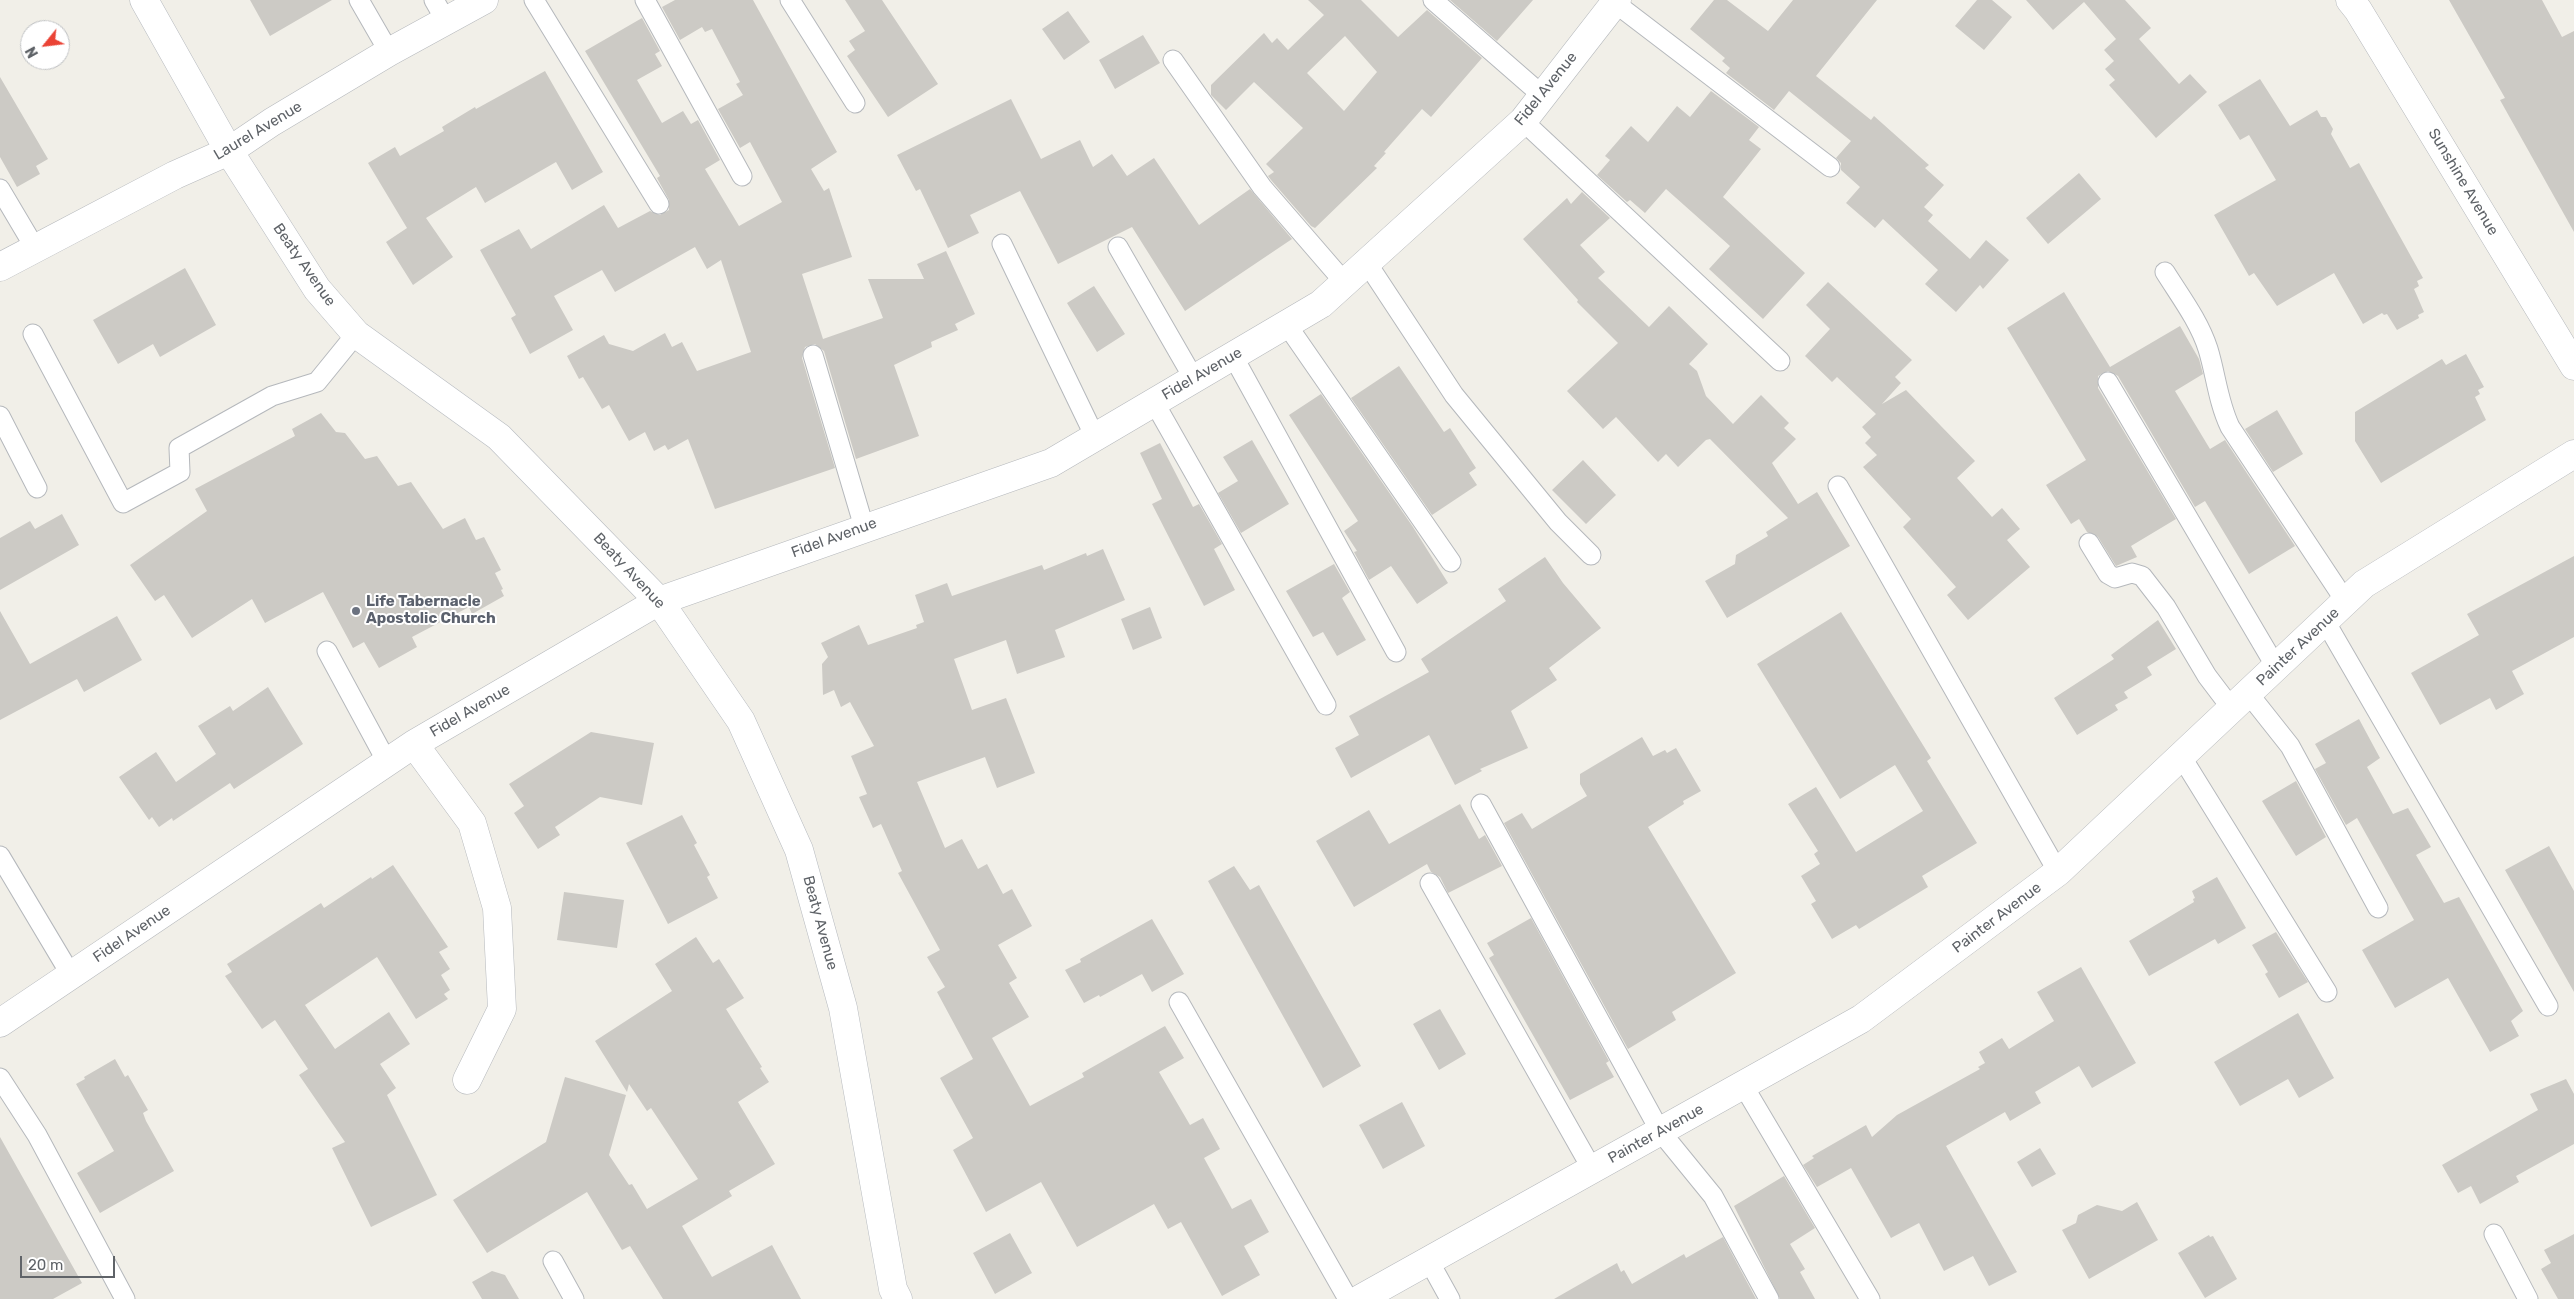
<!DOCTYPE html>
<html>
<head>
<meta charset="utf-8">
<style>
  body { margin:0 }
  #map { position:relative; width:2574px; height:1299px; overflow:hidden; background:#f1efe8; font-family:Rubik,sans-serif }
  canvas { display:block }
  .north { position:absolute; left:20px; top:20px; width:50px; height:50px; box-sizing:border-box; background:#fff; border:1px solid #bfc1c3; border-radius:50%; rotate:241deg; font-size:14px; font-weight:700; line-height:20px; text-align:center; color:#5f6368 }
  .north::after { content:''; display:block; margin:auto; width:18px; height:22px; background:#ea4335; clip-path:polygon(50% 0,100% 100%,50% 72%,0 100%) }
  .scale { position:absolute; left:20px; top:1256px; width:95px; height:22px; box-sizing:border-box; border:2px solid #5f6368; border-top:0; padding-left:6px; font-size:15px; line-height:18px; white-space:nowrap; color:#5f6368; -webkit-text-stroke:4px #fff; paint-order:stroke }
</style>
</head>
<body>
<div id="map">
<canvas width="2574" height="1299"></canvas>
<div class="north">N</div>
<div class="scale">20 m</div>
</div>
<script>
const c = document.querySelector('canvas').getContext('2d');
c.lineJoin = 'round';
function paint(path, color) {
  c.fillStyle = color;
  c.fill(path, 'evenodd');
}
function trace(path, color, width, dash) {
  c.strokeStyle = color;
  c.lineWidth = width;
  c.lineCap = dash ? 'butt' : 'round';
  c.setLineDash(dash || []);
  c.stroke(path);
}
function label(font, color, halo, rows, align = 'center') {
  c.font = font + ' Rubik,sans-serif';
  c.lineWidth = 4;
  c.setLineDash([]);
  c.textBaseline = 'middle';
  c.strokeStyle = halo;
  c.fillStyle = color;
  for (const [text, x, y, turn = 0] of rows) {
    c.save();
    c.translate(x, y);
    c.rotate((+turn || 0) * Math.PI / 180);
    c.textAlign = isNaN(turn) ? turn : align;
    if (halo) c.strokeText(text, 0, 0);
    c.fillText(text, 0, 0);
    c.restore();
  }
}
const building = new Path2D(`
  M 250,0 L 332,0 L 270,36 Z
  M 675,0 L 753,0 L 837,152 L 811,169 L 824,191 L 829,188 L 852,257 L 802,274 L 823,339 L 883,318 L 868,279 L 924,279 L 917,264 L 946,251 L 975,314 L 955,324 L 958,330 L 931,342 L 932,347 L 894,365 L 919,436 L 856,459 L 824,351 L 815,344 L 805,347 L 802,358 L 835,468 L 715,509 L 688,439 L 668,450 L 665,445 L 654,451 L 645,432 L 629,441 L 609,405 L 602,409 L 583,377 L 579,379 L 567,356 L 604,335 L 609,344 L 633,351 L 665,333 L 672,347 L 682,342 L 697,371 L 751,352 L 721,260 L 707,269 L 695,247 L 615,292 L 602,270 L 554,296 L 573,330 L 530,354 L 511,318 L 516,315 L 480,250 L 519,229 L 531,249 L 604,205 L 618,228 L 650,211 L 660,215 L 669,210 L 669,200 L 657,178 L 660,176 L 585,51 L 642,18 L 660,51 L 655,54 L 662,66 L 637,80 L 662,123 L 683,111 L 691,124 L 698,120 L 720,160 L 705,169 L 739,226 L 782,202 L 750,142 L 740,148 L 718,109 L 743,95 L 736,84 L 740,82 L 712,29 L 705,32 L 702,27 L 680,40 L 662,7 Z
  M 845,0 L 882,0 L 938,84 L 888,117 L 847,56 L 855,50 L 849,41 L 865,31 Z
  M 1308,0 L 1361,0 L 1398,37 L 1427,10 L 1482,58 L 1431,117 L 1422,109 L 1384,152 L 1386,153 L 1374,166 L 1377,168 L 1315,228 L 1311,226 L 1271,180 L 1268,176 L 1274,172 L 1266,164 L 1303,128 L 1254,82 L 1226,110 L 1211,95 L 1211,85 L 1264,33 L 1272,43 L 1277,38 L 1288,50 L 1324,15 ZM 1345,36 L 1377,72 L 1344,111 L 1307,73 Z
  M 1450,0 L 1533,0 L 1497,41 Z
  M 1714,0 L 1727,0 L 1768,31 L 1793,0 L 1877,0 L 1816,76 L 1871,120 L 1874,116 L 1929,165 L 1925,168 L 1944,185 L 1924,207 L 1933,215 L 1928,221 L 1970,259 L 1986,240 L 2009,260 L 1983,289 L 1980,285 L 1956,312 L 1925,284 L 1938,270 L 1883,219 L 1875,228 L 1846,203 L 1860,187 L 1841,170 L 1841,163 L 1836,158 L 1851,141 L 1789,91 L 1774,110 L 1726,73 L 1730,68 L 1722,61 L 1725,58 L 1690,29 Z
  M 1977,0 L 1992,0 L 2012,17 L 1984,50 L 1955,26 Z
  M 2026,0 L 2125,0 L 2151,28 L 2139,39 L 2179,84 L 2190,74 L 2207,92 L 2156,138 L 2109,85 L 2115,80 L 2105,69 L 2114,61 L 2104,50 L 2116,39 L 2084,2 L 2053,30 Z
  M 2449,0 L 2542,0 L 2562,37 L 2574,31 L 2574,232 L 2500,100 L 2505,98 Z
  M 1068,11 L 1090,42 L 1064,60 L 1042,29 Z
  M 1143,35 L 1160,63 L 1115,89 L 1099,60 Z
  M 545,71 L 603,172 L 572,190 L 556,162 L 485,203 L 476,187 L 426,218 L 453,257 L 413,285 L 386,242 L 407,228 L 368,163 L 395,147 L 400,156 L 444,131 L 442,127 L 475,107 L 476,109 Z
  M 0,77 L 48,159 L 36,166 L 40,174 L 17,187 L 0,157 Z
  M 2260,79 L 2290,126 L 2317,110 L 2321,117 L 2326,117 L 2333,129 L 2331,134 L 2350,168 L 2359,163 L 2423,278 L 2417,281 L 2419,286 L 2414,289 L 2424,312 L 2418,315 L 2419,318 L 2397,330 L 2387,314 L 2384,315 L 2382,313 L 2363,324 L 2334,273 L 2277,306 L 2254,273 L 2249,276 L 2214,215 L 2276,180 L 2249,135 L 2240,140 L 2218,105 Z
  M 1711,91 L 1759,127 L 1749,140 L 1761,149 L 1723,197 L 1805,273 L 1763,319 L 1709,269 L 1730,246 L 1666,189 L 1645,213 L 1630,200 L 1627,202 L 1597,175 L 1610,160 L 1605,156 L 1631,126 L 1648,142 L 1677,106 L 1690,117 Z
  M 1011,99 L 1041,159 L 1080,140 L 1093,167 L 1112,154 L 1127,176 L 1154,158 L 1199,225 L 1250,189 L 1292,239 L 1185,311 L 1132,227 L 1058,264 L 1020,191 L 970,215 L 979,233 L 948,248 L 920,189 L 916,191 L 897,155 Z
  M 2079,173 L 2101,199 L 2048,244 L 2026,218 Z
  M 1582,192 L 1610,218 L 1580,245 L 1605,272 L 1598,278 L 1649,327 L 1669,306 L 1708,344 L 1689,364 L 1697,371 L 1706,396 L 1733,424 L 1761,395 L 1789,423 L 1784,428 L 1796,439 L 1772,463 L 1798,504 L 1817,492 L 1850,546 L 1727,618 L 1705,581 L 1735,564 L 1736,555 L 1768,536 L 1766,532 L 1788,518 L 1710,439 L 1706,440 L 1678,467 L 1666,454 L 1658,462 L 1616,417 L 1603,429 L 1567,391 L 1618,343 L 1577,302 L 1578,300 L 1523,239 L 1567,198 L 1571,204 Z
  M 185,268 L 216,325 L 160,357 L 153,344 L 118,364 L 93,320 Z
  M 1828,282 L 1912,360 L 1895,377 L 1901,383 L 1882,404 L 1906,390 L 1975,461 L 1957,478 L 1992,517 L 2002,508 L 2020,529 L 2007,540 L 2030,567 L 1968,620 L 1947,595 L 1956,587 L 1903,527 L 1911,519 L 1863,467 L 1877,455 L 1865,443 L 1871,437 L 1862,427 L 1876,414 L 1837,377 L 1832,382 L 1805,356 L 1830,329 L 1806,305 Z
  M 1094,286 L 1125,334 L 1097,352 L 1067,303 Z
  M 2064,292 L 2110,367 L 2180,326 L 2199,359 L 2203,374 L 2175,391 L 2210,449 L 2225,440 L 2295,546 L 2249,574 L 2205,501 L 2195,507 L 2118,376 L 2108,371 L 2098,376 L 2098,388 L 2176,519 L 2131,546 L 2137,557 L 2116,566 L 2098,537 L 2087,532 L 2079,519 L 2071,524 L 2046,485 L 2086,460 L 2007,328 Z
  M 2466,354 L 2484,387 L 2478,390 L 2480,394 L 2475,397 L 2486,420 L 2381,483 L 2355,441 L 2355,412 L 2442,359 L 2446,365 Z
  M 1399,366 L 1444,432 L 1450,428 L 1476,468 L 1469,473 L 1477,485 L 1432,515 L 1351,398 Z
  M 1321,394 L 1413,527 L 1448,583 L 1417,604 L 1391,566 L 1369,580 L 1354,552 L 1357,551 L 1344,531 L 1358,521 L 1289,415 Z
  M 2277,410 L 2303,454 L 2273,472 L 2245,429 Z
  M 321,413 L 336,432 L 345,433 L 365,459 L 377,456 L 398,486 L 411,482 L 443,529 L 465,518 L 476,540 L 484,537 L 501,570 L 495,573 L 503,589 L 501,590 L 504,596 L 472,614 L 469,607 L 412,637 L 417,647 L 379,668 L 364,642 L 353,648 L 323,592 L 265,623 L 252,599 L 192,638 L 164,595 L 155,601 L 130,565 L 207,511 L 195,489 L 295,436 L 292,429 Z
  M 1252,440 L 1289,504 L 1241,533 L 1218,493 L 1238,481 L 1223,457 Z
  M 1160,443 L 1193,507 L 1199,504 L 1222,544 L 1214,549 L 1235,590 L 1204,606 L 1152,504 L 1162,499 L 1140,453 Z
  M 1583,460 L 1616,495 L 1586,524 L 1552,490 Z
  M 62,514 L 79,545 L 0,590 L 0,538 L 30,521 L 35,529 Z
  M 1103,549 L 1125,600 L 1055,630 L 1065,657 L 1017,674 L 1006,640 L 954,659 L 972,710 L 1006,698 L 1035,773 L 997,788 L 985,757 L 917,782 L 945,848 L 962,839 L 978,869 L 987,864 L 1003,894 L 1012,889 L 1032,926 L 998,945 L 1017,978 L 1009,983 L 1029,1017 L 992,1038 L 1030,1106 L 1084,1077 L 1082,1073 L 1165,1026 L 1184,1058 L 1159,1072 L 1190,1125 L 1203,1118 L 1220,1149 L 1204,1158 L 1232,1209 L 1251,1199 L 1269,1232 L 1244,1246 L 1260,1275 L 1222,1296 L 1181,1222 L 1168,1229 L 1154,1204 L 1077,1247 L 1041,1182 L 986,1212 L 953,1150 L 973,1138 L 940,1078 L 973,1059 L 937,992 L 945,987 L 927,957 L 940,950 L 898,873 L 902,871 L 881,824 L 873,828 L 859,797 L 867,794 L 851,756 L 874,746 L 850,702 L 841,707 L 834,690 L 823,695 L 822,664 L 828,657 L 821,643 L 859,625 L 868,645 L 917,628 L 916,625 L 924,622 L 915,595 L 947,583 L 952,596 L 1042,565 L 1044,570 L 1086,553 L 1087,556 Z
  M 2574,556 L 2574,637 L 2512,671 L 2524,694 L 2496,710 L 2490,698 L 2440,725 L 2411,673 L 2479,635 L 2467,614 Z
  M 1545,557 L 1563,583 L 1601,628 L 1549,668 L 1557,680 L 1511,711 L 1528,748 L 1480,769 L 1482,771 L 1455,785 L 1429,735 L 1351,778 L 1335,748 L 1359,735 L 1349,716 L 1429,672 L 1421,659 L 1506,601 L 1498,589 Z
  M 1334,564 L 1350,592 L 1342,598 L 1366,640 L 1337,656 L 1323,632 L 1313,637 L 1286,591 Z
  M 1150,607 L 1162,638 L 1133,650 L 1121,619 Z
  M 0,611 L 30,664 L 117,616 L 142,660 L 84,692 L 77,679 L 0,720 Z
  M 1841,612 L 1931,758 L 1927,761 L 1977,843 L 1922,876 L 1928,887 L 1859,929 L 1856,925 L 1832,939 L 1811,904 L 1816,901 L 1801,876 L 1820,864 L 1814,854 L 1818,851 L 1788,804 L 1816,787 L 1856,852 L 1923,811 L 1895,765 L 1840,799 L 1757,664 Z
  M 2158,620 L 2176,649 L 2147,667 L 2152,675 L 2124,692 L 2128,698 L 2115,705 L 2118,710 L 2077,735 L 2054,698 L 2114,659 L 2111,655 Z
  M 268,687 L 303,744 L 234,789 L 230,783 L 173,821 L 172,818 L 159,827 L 152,817 L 149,820 L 119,777 L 156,752 L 176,782 L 216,754 L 198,726 L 230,706 L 233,711 Z
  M 2359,719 L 2380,758 L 2367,767 L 2393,814 L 2408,808 L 2431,847 L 2416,855 L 2444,903 L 2459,897 L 2523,1011 L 2511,1021 L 2519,1036 L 2490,1052 L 2448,978 L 2395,1008 L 2362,950 L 2414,920 L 2357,818 L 2346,825 L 2315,769 L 2326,763 L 2315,744 Z
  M 591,732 L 654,743 L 642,805 L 600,797 L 555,827 L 560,835 L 538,849 L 514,813 L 524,806 L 509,784 Z
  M 1642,737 L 1653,756 L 1665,750 L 1667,753 L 1676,748 L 1701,791 L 1683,801 L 1684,804 L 1648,827 L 1736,973 L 1672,1012 L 1676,1020 L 1628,1049 L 1504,823 L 1522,813 L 1532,829 L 1587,796 L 1580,784 L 1580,774 Z
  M 2296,781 L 2326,837 L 2296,856 L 2262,801 Z
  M 1460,804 L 1479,839 L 1485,835 L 1502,866 L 1448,893 L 1440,877 L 1431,872 L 1427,864 L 1354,907 L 1316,841 L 1369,810 L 1389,844 Z
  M 682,815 L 697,843 L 694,845 L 710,875 L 707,877 L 718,898 L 668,924 L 626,843 Z
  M 2549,846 L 2574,891 L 2574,992 L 2505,870 Z
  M 393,865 L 448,947 L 439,952 L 450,969 L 441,975 L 450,990 L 444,994 L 448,999 L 416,1019 L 377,957 L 305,1005 L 335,1049 L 389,1012 L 410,1044 L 380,1064 L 396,1088 L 387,1095 L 437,1195 L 371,1227 L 332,1148 L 345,1142 L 299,1075 L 308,1069 L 275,1020 L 262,1029 L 225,976 L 232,972 L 227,964 L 321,903 L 324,908 L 371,877 L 372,879 Z
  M 1234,866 L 1250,890 L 1259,885 L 1361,1066 L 1323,1088 L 1208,881 Z
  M 2217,877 L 2246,928 L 2218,944 L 2215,939 L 2149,976 L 2129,941 L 2194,902 L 2193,899 L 2195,898 L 2192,891 Z
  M 564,892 L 624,900 L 617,948 L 557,940 Z
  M 1531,918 L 1609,1061 L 1606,1063 L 1614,1077 L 1570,1100 L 1489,958 L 1494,955 L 1487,943 Z
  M 1152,919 L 1184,974 L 1152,992 L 1142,974 L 1100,997 L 1099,995 L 1084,1003 L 1065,970 L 1081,962 L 1080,959 Z
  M 2276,932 L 2308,982 L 2279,998 L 2265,974 L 2268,972 L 2252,945 Z
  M 696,937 L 713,963 L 719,959 L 744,998 L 726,1009 L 762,1067 L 760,1068 L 769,1082 L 738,1102 L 775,1164 L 729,1191 L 732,1196 L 682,1226 L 712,1277 L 772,1245 L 801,1299 L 663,1299 L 630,1246 L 622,1250 L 587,1192 L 487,1253 L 453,1200 L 546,1142 L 565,1077 L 626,1095 L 609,1155 L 629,1185 L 632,1184 L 647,1209 L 698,1179 L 651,1108 L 647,1111 L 629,1084 L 627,1092 L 595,1041 L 672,991 L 655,964 Z
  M 2081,967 L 2136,1063 L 2092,1088 L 2079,1066 L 2035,1092 L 2041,1103 L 2010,1121 L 2005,1112 L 1946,1146 L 2017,1272 L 1989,1286 L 1973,1256 L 1944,1271 L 1919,1223 L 1891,1238 L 1851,1168 L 1817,1187 L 1803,1165 L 1814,1158 L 1812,1156 L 1866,1125 L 1872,1137 L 1897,1115 L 1980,1069 L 1978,1067 L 1985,1063 L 1979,1052 L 2002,1038 L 2009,1049 L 2054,1021 L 2037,992 Z
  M 1440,1009 L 1466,1054 L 1439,1070 L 1413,1024 Z
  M 2298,1013 L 2334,1078 L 2299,1098 L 2288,1079 L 2240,1106 L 2214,1062 Z
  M 115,1059 L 125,1077 L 128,1075 L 148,1110 L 143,1113 L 146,1121 L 174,1171 L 100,1213 L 77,1173 L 114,1151 L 76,1084 L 85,1079 L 84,1077 Z
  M 2566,1079 L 2574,1094 L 2574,1144 L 2516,1176 L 2519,1182 L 2480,1204 L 2471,1186 L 2458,1193 L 2442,1165 L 2538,1110 L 2530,1094 Z
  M 1402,1102 L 1425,1146 L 1383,1169 L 1359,1125 Z
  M 0,1137 L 82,1283 L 53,1299 L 0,1299 Z
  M 2040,1148 L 2056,1174 L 2032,1187 L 2017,1162 Z
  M 1784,1176 L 1815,1228 L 1790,1244 L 1805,1269 L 1800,1272 L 1815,1299 L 1780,1299 L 1734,1206 Z
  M 2137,1202 L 2158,1240 L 2089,1279 L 2062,1230 L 2076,1223 L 2078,1215 L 2097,1205 L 2122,1211 Z
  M 1010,1233 L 1032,1273 L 995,1294 L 973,1253 Z
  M 2574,1234 L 2574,1299 L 2558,1299 L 2541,1269 L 2551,1263 L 2544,1250 Z
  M 2209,1235 L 2210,1237 L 2213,1236 L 2237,1279 L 2205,1298 L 2178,1253 Z
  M 1723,1237 L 1756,1299 L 1554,1299 L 1617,1263 L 1621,1272 L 1624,1270 L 1632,1284 L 1684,1254 L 1686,1258 Z
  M 492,1271 L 505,1275 L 519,1299 L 482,1299 L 472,1282 Z`);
const lane = new Path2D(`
  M 359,0 L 389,52
  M 434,0 L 446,21
  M 534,0 L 659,204
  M 645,0 L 742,176
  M 790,0 L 855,103
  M 1433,0 L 1543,96
  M 1615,3 L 1830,167
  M 1173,60 L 1262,187 L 1345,283
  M 1523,121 L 1780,361
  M 0,189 L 35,248
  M 1002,244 L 1095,437
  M 1118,247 L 1194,379
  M 1367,263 L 1454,395 L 1558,522 L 1591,555
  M 2165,272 C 2180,296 2199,321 2208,349 C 2216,375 2218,402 2230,427 L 2346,602
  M 1287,325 L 1451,562
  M 33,334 L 123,503 L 180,472 L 179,448 L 272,396 L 317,382 L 356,334
  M 813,355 L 864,527
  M 1233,356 L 1396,652
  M 2108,382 L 2276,667
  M 1154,402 L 1326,705
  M 0,416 L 37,488
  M 1838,486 L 2058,872
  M 2089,543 L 2108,574 L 2115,578 L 2132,573 L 2142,576 L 2166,607 L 2207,676 L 2232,709
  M 2325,621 L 2548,1006
  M 327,651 L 387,762
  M 2248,693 L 2290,746 L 2378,908
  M 2181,756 L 2327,992
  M 1481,804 L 1660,1131 L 1713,1196 L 1769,1299
  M 0,856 L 71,975
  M 1430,883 L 1592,1169
  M 1179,1002 L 1348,1299
  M 0,1078 L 37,1135 L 125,1299
  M 1743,1085 L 1870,1299
  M 2494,1234 L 2528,1299
  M 553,1261 L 574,1299
  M 1429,1261 L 1450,1299`);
const street = new Path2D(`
  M 2350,0 L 2358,10 L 2574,366
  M 0,267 L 175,175 L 229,151 L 272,122 L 389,52 L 484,0
  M 414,744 L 472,823 L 497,908 L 502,1009 L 467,1080
  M 0,1023 L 414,744 L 659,601 L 1051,463 L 1321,304 L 1523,121 L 1617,0
  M 1360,1299 L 1861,1019 L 2058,872 L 2364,584 L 2574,454`);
const secondary = new Path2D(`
  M 144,0 L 229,151 L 317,289 L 356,334 L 499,437 L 659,601 L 741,721 L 799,850 L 843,1008 L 893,1289 L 898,1299`);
const markers = [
  [356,611,5,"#6b7280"]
];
const streetNames = [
  ["Fidel Avenue",1546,89,-51],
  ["Laurel Avenue",258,131,-31],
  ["Sunshine Avenue",2463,182,59],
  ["Beaty Avenue",304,265,55],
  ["Fidel Avenue",1202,374,-30],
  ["Fidel Avenue",834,538,-20],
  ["Beaty Avenue",629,571,47],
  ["Painter Avenue",2298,647,-43],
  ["Fidel Avenue",470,711,-30],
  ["Painter Avenue",1997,918,-37],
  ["Beaty Avenue",820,923,75],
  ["Fidel Avenue",132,934,-34],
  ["Painter Avenue",1656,1134,-29]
];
const worshipNames = [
  ["Life Tabernacle",366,602],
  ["Apostolic Church",366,619]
];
paint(building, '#cccac5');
trace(lane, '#b5b8bc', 21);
trace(street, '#b5b8bc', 29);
trace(secondary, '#b6babf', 29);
trace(lane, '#fff', 19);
trace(street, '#fff', 28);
trace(secondary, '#fff', 28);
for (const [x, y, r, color] of markers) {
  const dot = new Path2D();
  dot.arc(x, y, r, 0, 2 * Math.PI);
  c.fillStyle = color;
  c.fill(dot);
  trace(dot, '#fff', 2);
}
label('15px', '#5f6368', '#fff', streetNames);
label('bold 15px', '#5b616d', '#fff', worshipNames, 'left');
</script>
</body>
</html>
